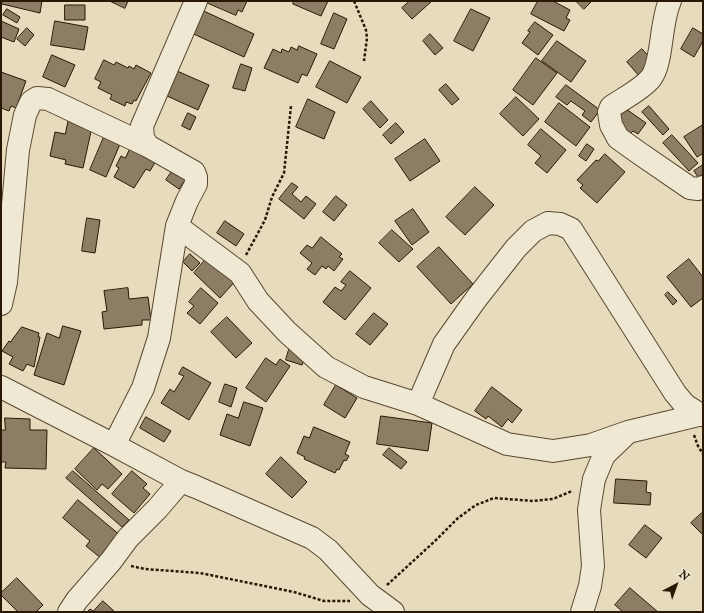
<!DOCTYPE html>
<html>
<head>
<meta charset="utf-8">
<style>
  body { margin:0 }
  #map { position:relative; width:704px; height:613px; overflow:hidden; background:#e6dbbc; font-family:"IM FELL English",serif }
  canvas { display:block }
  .frame { position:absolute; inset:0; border:2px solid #2b1804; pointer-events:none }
  .north { position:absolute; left:656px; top:565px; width:40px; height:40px; -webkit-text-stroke:3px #efe8d3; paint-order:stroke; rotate:41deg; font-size:11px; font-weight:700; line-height:16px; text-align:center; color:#2b1804 }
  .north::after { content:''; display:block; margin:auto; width:14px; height:18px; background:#2b1804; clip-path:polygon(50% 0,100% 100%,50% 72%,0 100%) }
</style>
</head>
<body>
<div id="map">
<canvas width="704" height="613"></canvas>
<div class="frame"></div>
<div class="north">N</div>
</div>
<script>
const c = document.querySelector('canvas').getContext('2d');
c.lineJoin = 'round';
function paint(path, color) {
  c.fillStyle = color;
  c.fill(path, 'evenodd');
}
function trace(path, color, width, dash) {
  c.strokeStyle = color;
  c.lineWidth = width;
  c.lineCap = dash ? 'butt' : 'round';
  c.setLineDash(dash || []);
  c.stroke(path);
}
const building = new Path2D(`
  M 2,1 L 42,1 L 40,13 L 2,4 Z
  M 110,1 L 128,1 L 125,8 Z
  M 203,1 L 247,1 L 242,12 L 238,10 L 236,15 Z
  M 294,1 L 328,1 L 321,16 L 293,4 Z
  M 410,1 L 432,1 L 412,19 L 402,8 Z
  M 538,1 L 553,1 L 570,10 L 566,18 L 570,20 L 564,31 L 531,14 Z
  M 576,1 L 592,1 L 584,9 Z
  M 65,5 L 85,5 L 85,20 L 65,20 Z
  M 197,8 L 254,34 L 244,57 L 187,31 Z
  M 7,9 L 20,17 L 17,23 L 3,15 Z
  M 471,9 L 490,18 L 473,51 L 454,41 Z
  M 334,13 L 347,19 L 334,49 L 321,44 Z
  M 1,21 L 19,29 L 14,42 L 1,37 Z
  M 55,21 L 88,27 L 84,50 L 51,45 Z
  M 535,22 L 553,35 L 538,55 L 522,43 L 530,32 L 528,31 Z
  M 27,28 L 34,35 L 25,46 L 17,39 Z
  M 693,28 L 703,34 L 703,41 L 694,57 L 681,49 Z
  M 430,34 L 443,48 L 435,55 L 423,41 Z
  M 557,41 L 586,61 L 571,82 L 542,61 Z
  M 299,46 L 317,54 L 307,76 L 302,74 L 298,83 L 264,68 L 273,49 L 281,53 L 282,49 L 289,52 L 291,47 L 297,50 Z
  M 642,49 L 655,63 L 640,77 L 627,62 Z
  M 52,55 L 75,65 L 65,87 L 43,77 Z
  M 536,58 L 557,73 L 533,105 L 513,90 Z
  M 104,60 L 114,65 L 116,62 L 128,68 L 129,66 L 134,69 L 136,65 L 151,73 L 136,101 L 134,100 L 132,104 L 126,102 L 125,106 L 110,99 L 112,95 L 98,88 L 101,82 L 95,79 Z
  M 330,61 L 361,77 L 347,103 L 316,87 Z
  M 241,64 L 252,68 L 245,91 L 233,88 Z
  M 177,71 L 209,85 L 198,110 L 167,96 Z
  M 1,72 L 26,81 L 16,108 L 11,106 L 9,111 L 1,108 Z
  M 446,84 L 459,99 L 452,105 L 439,90 Z
  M 566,85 L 600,110 L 591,122 L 582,115 L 585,111 L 571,101 L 567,105 L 556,97 Z
  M 516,97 L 539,119 L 523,136 L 500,114 Z
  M 308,99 L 335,112 L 324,139 L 296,127 Z
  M 371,101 L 388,120 L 380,128 L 363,109 Z
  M 559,103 L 590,127 L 576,146 L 545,122 Z
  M 649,106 L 669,129 L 663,135 L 642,112 Z
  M 626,109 L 646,123 L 638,134 L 633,131 L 630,134 L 615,123 Z
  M 188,113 L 196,117 L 190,130 L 182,126 Z
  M 69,118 L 92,127 L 83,168 L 65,164 L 66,160 L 50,156 L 55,132 L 65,134 Z
  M 396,123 L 404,132 L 391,144 L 383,135 Z
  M 703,125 L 703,155 L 702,154 L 697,157 L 684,137 Z
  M 541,129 L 566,150 L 547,173 L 535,163 L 541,156 L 528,145 Z
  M 107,130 L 123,137 L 106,177 L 90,170 Z
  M 672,135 L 698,163 L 689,171 L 663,143 Z
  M 425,139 L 440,161 L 410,181 L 395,159 Z
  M 587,144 L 594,149 L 586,161 L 579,156 Z
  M 132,145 L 157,159 L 150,171 L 146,169 L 134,188 L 114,177 L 119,168 L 116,166 L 121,156 L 125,158 Z
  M 605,154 L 625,172 L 597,203 L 580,188 L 583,185 L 577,180 L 596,160 L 598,161 Z
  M 177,164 L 190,173 L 179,189 L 166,180 Z
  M 703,165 L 703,174 L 698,177 L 694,171 Z
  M 292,183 L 298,187 L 292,194 L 301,202 L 306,196 L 316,204 L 304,219 L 279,199 Z
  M 475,187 L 494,205 L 465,235 L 446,217 Z
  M 336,196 L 347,205 L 334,221 L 323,212 Z
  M 413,209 L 429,232 L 412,245 L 395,221 Z
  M 87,218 L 100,220 L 95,253 L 82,251 Z
  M 225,221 L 244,234 L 236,246 L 217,233 Z
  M 392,230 L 413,249 L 399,262 L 379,243 Z
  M 321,237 L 342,254 L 339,257 L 343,259 L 334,271 L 328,266 L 326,269 L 322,266 L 315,275 L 307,269 L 312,263 L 300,253 L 307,245 L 312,248 Z
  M 439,247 L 473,284 L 451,304 L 417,267 Z
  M 212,252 L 239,277 L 220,298 L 194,273 Z
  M 190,254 L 200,263 L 192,271 L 183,262 Z
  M 689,259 L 703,277 L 703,298 L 691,307 L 667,277 Z
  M 350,271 L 371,288 L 345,320 L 323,302 L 335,287 L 341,291 L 346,285 L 341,282 Z
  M 128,288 L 129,299 L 148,297 L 151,320 L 142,320 L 142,325 L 104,329 L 102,312 L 107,311 L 104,291 Z
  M 201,288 L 218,303 L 200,324 L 187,313 L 194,306 L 189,302 Z
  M 668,292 L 677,301 L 673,305 L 665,295 Z
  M 374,313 L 388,324 L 370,345 L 356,334 Z
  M 227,317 L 252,343 L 236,358 L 211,332 Z
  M 63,326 L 81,331 L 64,385 L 34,375 L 47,333 L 59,338 Z
  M 22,327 L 39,333 L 38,337 L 40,337 L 34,367 L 27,364 L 23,371 L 9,364 L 13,357 L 2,351 L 9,341 L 10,342 Z
  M 290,346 L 307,352 L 302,365 L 286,360 Z
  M 266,358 L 276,365 L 280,359 L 290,366 L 266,402 L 246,388 Z
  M 183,367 L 211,383 L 189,420 L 161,403 L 170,389 L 174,392 L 184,376 L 179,374 Z
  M 225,384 L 237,388 L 231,407 L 219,402 Z
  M 336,385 L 357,398 L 345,418 L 324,405 Z
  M 492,387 L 522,410 L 512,423 L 508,419 L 502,427 L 488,416 L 486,419 L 475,411 Z
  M 244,402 L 263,408 L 250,446 L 220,435 L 227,414 L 238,418 Z
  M 381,416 L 432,423 L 428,451 L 377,444 Z
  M 146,417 L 171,431 L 164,442 L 140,428 Z
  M 5,418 L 30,419 L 30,430 L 47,430 L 46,469 L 5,468 L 6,462 L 1,462 L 1,430 L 5,430 Z
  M 314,427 L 350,442 L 345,454 L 349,456 L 346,461 L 344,460 L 339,470 L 337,469 L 335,473 L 304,459 L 305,457 L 297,453 L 304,436 L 309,438 Z
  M 94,448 L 122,474 L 108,489 L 102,484 L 97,490 L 75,469 Z
  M 389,448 L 407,462 L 401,469 L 383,455 Z
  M 281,457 L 307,482 L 292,498 L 266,474 Z
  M 73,471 L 129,520 L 122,527 L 66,478 Z
  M 132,471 L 147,484 L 143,488 L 150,494 L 134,513 L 112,494 Z
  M 616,479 L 647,481 L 646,492 L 651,493 L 650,505 L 614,503 Z
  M 78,500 L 121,536 L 102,559 L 86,546 L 90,541 L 63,518 Z
  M 703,512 L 703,535 L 691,523 Z
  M 645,525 L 662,538 L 646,558 L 629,545 Z
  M 17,578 L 43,605 L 36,612 L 18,612 L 1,595 L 1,593 Z
  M 630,588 L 658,612 L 623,612 L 615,605 Z
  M 103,601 L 115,612 L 87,612 L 90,609 L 93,611 Z`);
const path = new Path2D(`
  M 354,1 L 366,30 L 367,38 L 364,61
  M 246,255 L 265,220 L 272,197 L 284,173 L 291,106
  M 694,435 L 698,446 L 703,454
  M 131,566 L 145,569 L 200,573 L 294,592 L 324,601 L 350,601
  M 387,585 L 435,541 L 458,518 L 476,505 L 494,498 L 533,501 L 553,499 L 572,491`);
const minor = new Path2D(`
  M 670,1 C 660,22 663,62 651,78 C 641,90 624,98 611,107 L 609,112 L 611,125 L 618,138 L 639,153 L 690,188 L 698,189 L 703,187
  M 177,226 L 240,273 L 258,301 L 287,332 L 326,367 L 364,387 L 418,404 L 507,444 L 553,451 L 591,445 L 628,432
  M 1,304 L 6,282 L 18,150 L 25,115 L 31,102 L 37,98 L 48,99 L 148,146
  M 1,387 L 114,445 L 181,481 L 196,487 L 312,538 L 328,550 L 370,595 L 393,612
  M 418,404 L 444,344 L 476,299 L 516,248 L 533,231 L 548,223 L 560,224 L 571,229 L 675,393 L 685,405 L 701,415
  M 114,445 L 143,388 L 159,338 L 177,226 L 187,201 L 196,184 L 196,177 L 194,172 L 148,146 L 143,138 L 142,126 L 196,1
  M 69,612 L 77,600 L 111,561 L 128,538 L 157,509 L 181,481
  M 582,612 L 590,586 L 593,566 L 589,510 L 591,497 L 594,479 L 604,455 L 628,432 L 703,414`);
paint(building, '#8c7d64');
trace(building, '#2b1804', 1);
trace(minor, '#5a4932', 24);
trace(path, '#2b1804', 2.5, [3, 2]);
trace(minor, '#efe8d3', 22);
</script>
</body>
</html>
